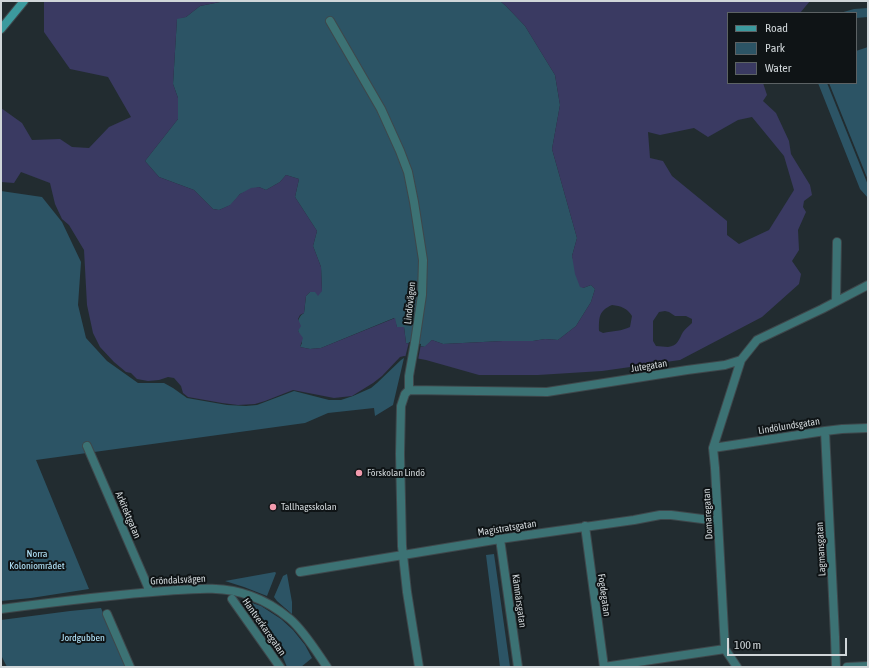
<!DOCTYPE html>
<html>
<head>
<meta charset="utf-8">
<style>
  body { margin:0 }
  #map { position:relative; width:869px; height:668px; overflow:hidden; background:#222c30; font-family:"Asap Condensed",sans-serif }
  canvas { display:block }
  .frame { position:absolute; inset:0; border:2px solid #d0d6d9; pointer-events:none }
  .legend { position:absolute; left:727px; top:12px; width:130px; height:72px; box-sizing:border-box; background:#0f1416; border:1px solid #5c6264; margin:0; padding:5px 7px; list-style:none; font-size:12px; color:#d0d6d9 }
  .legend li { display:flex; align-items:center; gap:8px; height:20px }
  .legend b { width:20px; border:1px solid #5c6264 }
  .scale { position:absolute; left:727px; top:638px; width:120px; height:18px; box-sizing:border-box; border:2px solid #d0d6d9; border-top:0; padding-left:5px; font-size:12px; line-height:14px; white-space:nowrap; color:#d0d6d9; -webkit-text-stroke:3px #0f1416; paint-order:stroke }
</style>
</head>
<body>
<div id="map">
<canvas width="869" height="668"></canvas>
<div class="frame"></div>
<ul class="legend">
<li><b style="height:5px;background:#3c9a9e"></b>Road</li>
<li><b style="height:11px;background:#2c5465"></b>Park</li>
<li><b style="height:11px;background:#3a3a62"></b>Water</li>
</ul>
<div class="scale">100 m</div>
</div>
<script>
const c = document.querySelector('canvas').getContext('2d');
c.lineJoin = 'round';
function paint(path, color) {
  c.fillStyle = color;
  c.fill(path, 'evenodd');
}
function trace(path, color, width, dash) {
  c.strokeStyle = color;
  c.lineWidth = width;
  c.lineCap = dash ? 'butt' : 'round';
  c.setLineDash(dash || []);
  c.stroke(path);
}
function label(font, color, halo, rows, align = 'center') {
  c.font = font + ' "Asap Condensed",sans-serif';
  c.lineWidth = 4;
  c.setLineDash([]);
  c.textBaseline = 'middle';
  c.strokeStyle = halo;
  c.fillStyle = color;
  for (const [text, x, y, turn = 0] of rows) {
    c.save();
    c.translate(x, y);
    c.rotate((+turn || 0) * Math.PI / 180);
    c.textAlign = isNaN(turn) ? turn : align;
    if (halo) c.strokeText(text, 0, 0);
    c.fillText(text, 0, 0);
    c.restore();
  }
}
const green = new Path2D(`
  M 221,1 L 500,1 L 506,6 L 525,26 L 555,75 L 560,105 L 552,149 L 577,238 L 572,256 L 583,288 L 591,285 L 595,289 L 591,302 L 576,326 L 558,340 L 545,339 L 533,341 L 503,341 L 443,344 L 432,340 L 425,347 L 406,343 L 404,327 L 397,327 L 394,318 L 321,348 L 310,349 L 300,347 L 302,343 C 298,333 294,319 304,313 L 306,296 L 310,292 L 322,291 L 321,267 L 313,246 L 317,231 L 295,197 L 299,179 L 286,175 L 280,182 L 266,190 L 259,187 L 240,194 L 231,205 L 219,210 L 213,209 L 194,190 L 159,177 L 145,161 L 178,119 L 178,98 L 173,84 L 177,18 L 186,17 L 200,6 L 220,2 Z
  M 868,8 L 868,17 L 856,18 L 856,13 L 840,13 L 854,9 Z
  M 868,47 L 868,180 L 829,83 L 856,83 L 856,51 Z
  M 818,83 L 827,83 L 868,185 L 868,198 L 860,189 Z
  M 1,191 L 42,197 L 62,222 L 81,262 L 78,305 L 86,338 L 107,361 L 138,383 L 164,383 L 173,388 L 187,398 L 227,405 L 246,406 L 257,405 L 294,391 L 329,400 L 341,400 L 353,396 L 371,388 L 377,383 L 401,360 L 404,358 L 393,405 L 375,416 L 374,408 L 328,413 L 305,423 L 36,460 L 89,589 L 31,598 L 1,601 Z
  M 494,554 L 510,667 L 500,667 L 486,555 Z
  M 275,572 L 276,573 L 267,596 L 244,587 L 225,581 Z
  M 287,574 L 292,602 L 292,614 L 277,601 L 274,597 L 283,576 Z
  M 243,600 L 261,606 L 281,619 L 293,630 L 305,645 L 312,658 L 301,667 L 287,667 L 280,650 L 272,647 L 256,625 L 250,610 Z
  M 101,608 L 126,667 L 7,667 L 1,655 L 1,620 L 70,611 Z`);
const water = new Path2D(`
  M 44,1 L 221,1 L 220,2 L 200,6 L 186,17 L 177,19 L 173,84 L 178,98 L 178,119 L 145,161 L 159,177 L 194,190 L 213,209 L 219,210 L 230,205 L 240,194 L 251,188 L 259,187 L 266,190 L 280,182 L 286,175 L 299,179 L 295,197 L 317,231 L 313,246 L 321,267 L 322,291 L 318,296 L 315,292 L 310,292 L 306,296 L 304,313 L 300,315 L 298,319 L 301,326 L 298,331 L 303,338 L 300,347 L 310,349 L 321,348 L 395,318 L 397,327 L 404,327 L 406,343 L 424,347 L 432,340 L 443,344 L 503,341 L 533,341 L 545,339 L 558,340 L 576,326 L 591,302 L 595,289 L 591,285 L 583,288 L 580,287 L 575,274 L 572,256 L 577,238 L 552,149 L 560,105 L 555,75 L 525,26 L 506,6 L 500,1 L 810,1 L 800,13 L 728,13 L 728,83 L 763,83 L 767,95 L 763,101 L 776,113 L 789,141 L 791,154 L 810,185 L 812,195 L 804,201 L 803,207 L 806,212 L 798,230 L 799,250 L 792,261 L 801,274 L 799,284 L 762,317 L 680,360 L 602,371 L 538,375 L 479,375 L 426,360 L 404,356 L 400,357 L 382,376 L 373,383 L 352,396 L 334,398 L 293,390 L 265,401 L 255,404 L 238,405 L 222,403 L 188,397 L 183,393 L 181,386 L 174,378 L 168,377 L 159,380 L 148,381 L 137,379 L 131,373 L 126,372 L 114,362 L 100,347 L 93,333 L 87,305 L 84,250 L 69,225 L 62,219 L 55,204 L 50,183 L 21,172 L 14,183 L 1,182 L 1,108 L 22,123 L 32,140 L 60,139 L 72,147 L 89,148 L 109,127 L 131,117 L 108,77 L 70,69 L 44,32 ZM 752,117 L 784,156 L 794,190 L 769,230 L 739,244 L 727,235 L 727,221 L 672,176 L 663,161 L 650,158 L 648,132 L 660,135 L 694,128 L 708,137 L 738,120 ZM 612,305 C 621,306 627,308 632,316 L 630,327 C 622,331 613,331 603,333 L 599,331 C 599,316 599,311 612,305 ZM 665,311 L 669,312 L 675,316 L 686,316 L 692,319 L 692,323 C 689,326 685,329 683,332 C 679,339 678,346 668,347 C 664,347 660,346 656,346 L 653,341 L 653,321 L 659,312 Z`);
const pier = new Path2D(`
  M 409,342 L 421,344 L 418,360 L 405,358 Z`);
const minor = new Path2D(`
  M 330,21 L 381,109 L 400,151 L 408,172 L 414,202 L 423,260 L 422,295 L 415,342 L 409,376 L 409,390 L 405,394 L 401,406 L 400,454 L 402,546 L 407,592 L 419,667
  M 836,301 L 837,242
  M 409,390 L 547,392 L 687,370 L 725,365 L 741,360 L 757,340 L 822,309 L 868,285
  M 825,431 L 835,637 L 836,667
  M 87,446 L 148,587 L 148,592
  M 713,448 L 825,431 L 842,429 L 868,428
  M 585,526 L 604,667
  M 500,539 L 518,667
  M 300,572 L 500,539 L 634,520 L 660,515 L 671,515 L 718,521
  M 232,599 L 280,667
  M 107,614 L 130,667
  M 604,667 L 725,649
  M 737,667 L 725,649 L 718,521 L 715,468 L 713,448 L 741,360
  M 847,667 L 868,666`);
const tertiary = new Path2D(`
  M 1,609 C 55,602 109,595 164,591 C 192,589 223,585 251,596 C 265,601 278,609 290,619 C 304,631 316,651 327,667`);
const secondary = new Path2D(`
  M 1,29 L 24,1`);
const markers = [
  [359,473,4,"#f29aad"],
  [273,507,4,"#f29aad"]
];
const streetNames = [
  ["Lindövägen",410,303,-84],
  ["Jutegatan",649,366,-9],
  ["Lindölundsgatan",789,426,-9],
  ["Domaregatan",708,514,-93],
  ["Arkitektgatan",128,515,67],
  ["Magistratsgatan",507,528,-9],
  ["Lagmansgatan",821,549,-93],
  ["Gröndalsvägen",178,580,-3],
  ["Fogdegatan",604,595,82],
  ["Kämnärsgatan",519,601,82],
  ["Hantverkaregatan",264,627,55]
];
const poiNames = [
  ["Förskolan Lindö",367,473],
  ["Tallhagsskolan",281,507]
];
const parkNames = [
  ["Norra",37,554],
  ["Koloniområdet",37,566],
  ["Jordgubben",83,638]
];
paint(green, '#2c5465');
paint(water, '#3a3a62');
paint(pier, '#222c30');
trace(minor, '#3e474b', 10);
trace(tertiary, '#3e474b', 10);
trace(secondary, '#3e474b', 10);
trace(minor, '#3c7274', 8);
trace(tertiary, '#3c7274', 8);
trace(secondary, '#3c9a9e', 8);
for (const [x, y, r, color] of markers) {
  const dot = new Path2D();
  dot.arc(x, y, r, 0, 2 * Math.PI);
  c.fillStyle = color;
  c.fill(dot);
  trace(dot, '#0f1416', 1.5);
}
label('10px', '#d0d6d9', '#0f1416', streetNames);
label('10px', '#d0d6d9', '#0f1416', poiNames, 'left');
label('10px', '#b4e5fb', '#0f1416', parkNames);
</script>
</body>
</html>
